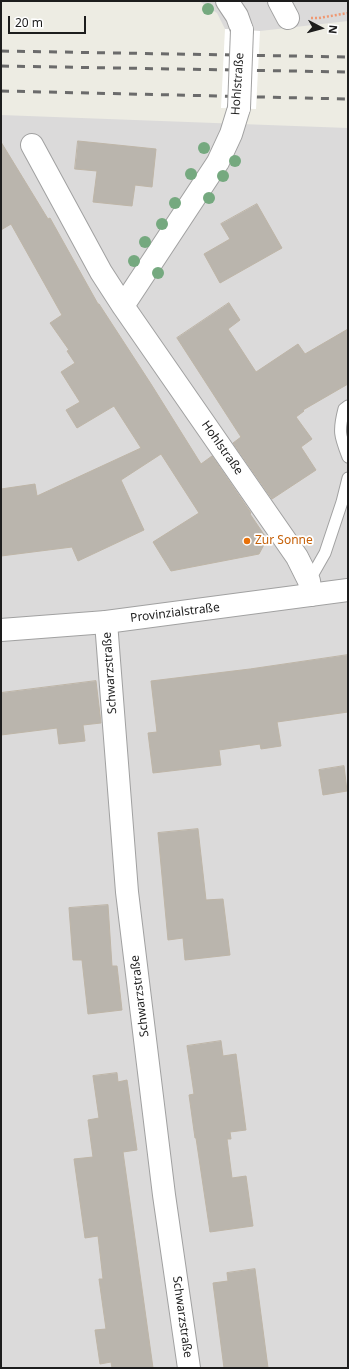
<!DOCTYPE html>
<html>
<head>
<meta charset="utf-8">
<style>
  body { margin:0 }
  #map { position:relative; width:349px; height:1369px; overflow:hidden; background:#edece3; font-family:"Noto Sans",sans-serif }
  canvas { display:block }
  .frame { position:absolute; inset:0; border:2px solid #1d1d1d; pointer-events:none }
  .north { position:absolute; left:301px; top:8px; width:40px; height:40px; -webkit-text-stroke:3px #fff; paint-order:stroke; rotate:96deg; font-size:11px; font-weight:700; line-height:16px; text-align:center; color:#1d1d1d }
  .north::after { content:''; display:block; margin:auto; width:14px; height:18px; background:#1d1d1d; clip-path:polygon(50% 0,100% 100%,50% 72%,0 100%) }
  .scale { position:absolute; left:8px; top:16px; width:78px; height:18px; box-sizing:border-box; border:2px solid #1d1d1d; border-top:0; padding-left:5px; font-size:12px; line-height:14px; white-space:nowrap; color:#1d1d1d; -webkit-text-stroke:3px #fff; paint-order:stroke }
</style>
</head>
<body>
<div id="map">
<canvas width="349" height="1369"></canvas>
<div class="frame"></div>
<div class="north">N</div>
<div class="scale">20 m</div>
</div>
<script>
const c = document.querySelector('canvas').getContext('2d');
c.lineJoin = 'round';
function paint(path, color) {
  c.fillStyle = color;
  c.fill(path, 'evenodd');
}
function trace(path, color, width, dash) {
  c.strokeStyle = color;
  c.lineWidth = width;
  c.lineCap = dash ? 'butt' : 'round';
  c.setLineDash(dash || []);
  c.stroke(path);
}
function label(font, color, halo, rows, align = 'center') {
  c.font = font + ' "Noto Sans",sans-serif';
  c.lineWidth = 3.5;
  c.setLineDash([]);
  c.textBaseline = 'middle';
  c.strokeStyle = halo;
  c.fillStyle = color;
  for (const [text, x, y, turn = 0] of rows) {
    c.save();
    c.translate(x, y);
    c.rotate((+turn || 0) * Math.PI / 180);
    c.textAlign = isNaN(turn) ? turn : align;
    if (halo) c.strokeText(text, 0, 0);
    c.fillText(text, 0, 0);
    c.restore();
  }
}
const residential = new Path2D(`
  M 199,1 L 348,1 L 348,21 L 260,31 L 225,29 L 217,13 Z
  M 1,115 L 348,128 L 348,1368 L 1,1368 Z`);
const pier = new Path2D(`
  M 225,29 L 260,31 L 256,109 L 221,108 Z`);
const building = new Path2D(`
  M 78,141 L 156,149 L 152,187 L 135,185 L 132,206 L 93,202 L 97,171 L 75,169 Z
  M 1,142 L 48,219 L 50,218 L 98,304 L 99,304 L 151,384 L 201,464 L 212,456 L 251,513 L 250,514 L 267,539 L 259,554 L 171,571 L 153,542 L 199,513 L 161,454 L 121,480 L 144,530 L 78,561 L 72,547 L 1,556 L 1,489 L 35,484 L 37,496 L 141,448 L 114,406 L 77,428 L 66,410 L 80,402 L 61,372 L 75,363 L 67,351 L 69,350 L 50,323 L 62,315 L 11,224 L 1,230 Z
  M 257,204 L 282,248 L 220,283 L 204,254 L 230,239 L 221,224 Z
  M 229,303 L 240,320 L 228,329 L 256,372 L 298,344 L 305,354 L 348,329 L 348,384 L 303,410 L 304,411 L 296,417 L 312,439 L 301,447 L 316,470 L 272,499 L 233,443 L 241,437 L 177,338 Z
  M 348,655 L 348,712 L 277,722 L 281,746 L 261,749 L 260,744 L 219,750 L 221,765 L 153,773 L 148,733 L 157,732 L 151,681 L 250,669 Z
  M 96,681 L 101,723 L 83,725 L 85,741 L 59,744 L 57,728 L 1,735 L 1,693 Z
  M 344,766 L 347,791 L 323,795 L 319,770 Z
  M 198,829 L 206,900 L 223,899 L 230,955 L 185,960 L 183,938 L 168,940 L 158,833 Z
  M 108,905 L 112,966 L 117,966 L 122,1010 L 88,1014 L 82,960 L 73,960 L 69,908 Z
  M 221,1041 L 223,1056 L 236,1054 L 246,1130 L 230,1132 L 231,1139 L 227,1139 L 232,1178 L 246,1176 L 253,1226 L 210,1232 L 196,1138 L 195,1138 L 189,1095 L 194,1094 L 187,1046 Z
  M 117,1073 L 118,1082 L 127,1080 L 137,1150 L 123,1152 L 153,1368 L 112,1368 L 111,1362 L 100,1364 L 95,1330 L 106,1329 L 99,1279 L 103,1279 L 98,1236 L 85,1238 L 74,1159 L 93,1157 L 88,1120 L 99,1118 L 93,1076 Z
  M 255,1269 L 268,1368 L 224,1368 L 213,1283 L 228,1281 L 227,1273 Z`);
const path = new Path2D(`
  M 311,18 L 319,18 L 348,13`);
const service = new Path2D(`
  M 348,406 L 344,409 C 338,432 340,436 348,457
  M 309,581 L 325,553 L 342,502 L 348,478`);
const minor = new Path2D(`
  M 227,1 L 237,16 L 242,30
  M 279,1 L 288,18
  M 32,145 L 101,272 L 123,306 L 297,557 L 309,581 L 311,595
  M 123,306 L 218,162 L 231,134 L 239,108
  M 106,622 L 127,892 L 164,1195 L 189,1368`);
const tertiary = new Path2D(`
  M 1,630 L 106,622 L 348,590`);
const rail = new Path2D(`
  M 1,51 L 348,57
  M 1,66 L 348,72
  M 1,91 L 348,99`);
const minorBridge = new Path2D(`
  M 239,108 L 242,30`);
const trees = [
  [208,9],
  [204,148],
  [235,161],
  [191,174],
  [223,176],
  [209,198],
  [175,203],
  [162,224],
  [145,242],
  [134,261],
  [158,273]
];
const markers = [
  [247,541,4,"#e8710a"]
];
const streetNames = [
  ["Hohlstraße",238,84,-86],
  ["Hohlstraße",222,448,55],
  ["Provinzialstraße",175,613,-7],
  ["Schwarzstraße",110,673,-94],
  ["Schwarzstraße",140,996,-97],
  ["Schwarzstraße",182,1317,82]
];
const foodNames = [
  ["Zur Sonne",255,541]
];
paint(residential, '#dbdada');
paint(pier, '#fff');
paint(building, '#bab5ad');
trace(building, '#beb5a7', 1);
trace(service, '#a1a1a1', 13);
trace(minor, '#a1a1a1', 24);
trace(tertiary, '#a1a1a1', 24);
trace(path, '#ef9872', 2.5, [2, 2]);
trace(service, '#fff', 11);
trace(minor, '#fff', 22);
trace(tertiary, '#fff', 22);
trace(rail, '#6b6b6b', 3, [8, 8]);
trace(minorBridge, '#a1a1a1', 24, []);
trace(minorBridge, '#fff', 22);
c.fillStyle = '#75a97f';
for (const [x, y] of trees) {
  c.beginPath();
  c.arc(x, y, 6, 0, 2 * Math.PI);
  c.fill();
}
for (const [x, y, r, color] of markers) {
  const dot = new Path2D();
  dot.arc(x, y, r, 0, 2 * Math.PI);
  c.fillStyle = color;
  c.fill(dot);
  trace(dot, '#fff', 1.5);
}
label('12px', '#1d1d1d', '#fff', streetNames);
label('12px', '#c56008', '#fff', foodNames, 'left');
</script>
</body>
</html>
